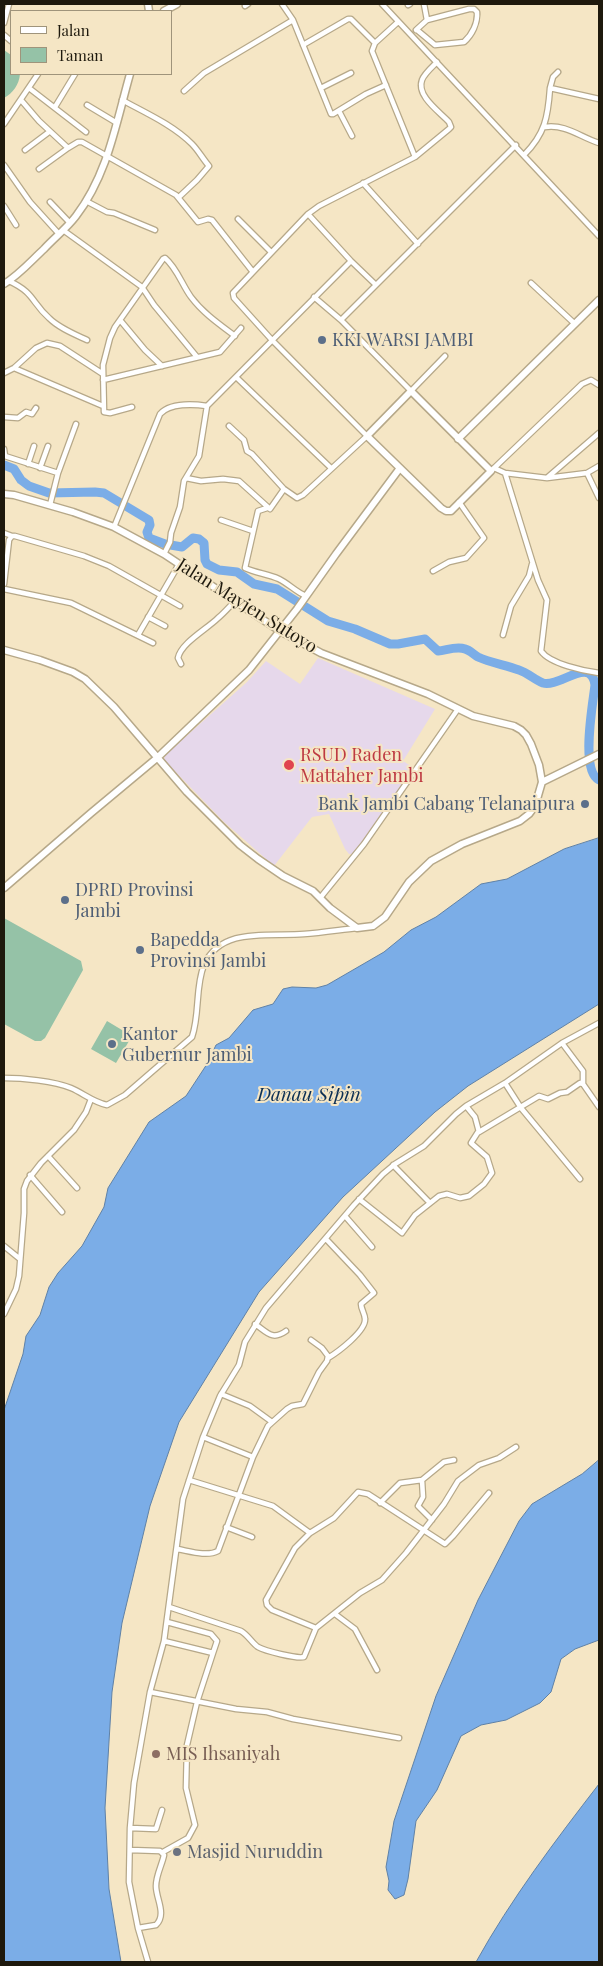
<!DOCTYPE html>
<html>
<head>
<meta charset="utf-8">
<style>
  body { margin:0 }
  #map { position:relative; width:603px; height:1966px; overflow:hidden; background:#f5e6c5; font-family:"Playfair Display",serif }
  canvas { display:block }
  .frame { position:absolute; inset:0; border:5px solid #1e190d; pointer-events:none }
  .legend { position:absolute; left:10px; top:10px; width:162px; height:65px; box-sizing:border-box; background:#f5e6c5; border:1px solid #9f947b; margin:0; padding:6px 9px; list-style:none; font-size:15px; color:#1e190d }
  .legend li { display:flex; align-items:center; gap:10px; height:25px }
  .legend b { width:25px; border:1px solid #9f947b }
</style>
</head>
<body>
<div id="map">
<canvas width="603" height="1966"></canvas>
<div class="frame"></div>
<ul class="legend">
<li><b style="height:6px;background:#fff"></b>Jalan</li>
<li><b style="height:14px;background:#95c2a7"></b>Taman</li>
</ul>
</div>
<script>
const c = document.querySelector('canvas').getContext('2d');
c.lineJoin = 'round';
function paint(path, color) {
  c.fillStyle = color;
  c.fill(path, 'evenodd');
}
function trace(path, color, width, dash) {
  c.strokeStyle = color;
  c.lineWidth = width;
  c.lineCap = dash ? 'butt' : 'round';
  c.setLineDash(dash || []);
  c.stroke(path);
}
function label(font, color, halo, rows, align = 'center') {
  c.font = font + ' "Playfair Display",serif';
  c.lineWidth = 4;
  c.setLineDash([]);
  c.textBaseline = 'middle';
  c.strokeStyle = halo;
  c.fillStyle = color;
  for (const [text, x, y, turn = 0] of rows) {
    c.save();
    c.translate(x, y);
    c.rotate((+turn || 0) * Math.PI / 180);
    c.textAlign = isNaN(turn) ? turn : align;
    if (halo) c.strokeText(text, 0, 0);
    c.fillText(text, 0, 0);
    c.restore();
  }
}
const medical = new Path2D(`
  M 318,658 L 435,709 L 403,761 L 414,768 L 364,841 L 354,854 L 349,854 L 345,849 L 329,814 L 312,817 L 274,866 L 224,822 L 164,760 L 165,755 L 247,682 L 266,661 L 300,684 Z`);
const green = new Path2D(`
  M 4,50 L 11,55 L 11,74 L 20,74 C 19,85 13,93 4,98 Z
  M 4,918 L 81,961 L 83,970 L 45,1038 L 41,1041 L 35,1041 L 4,1024 Z
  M 107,1021 L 132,1036 L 116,1063 L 91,1049 Z`);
const water = new Path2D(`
  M 599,838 L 599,1004 L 468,1086 L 435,1112 L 343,1197 L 259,1292 L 179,1422 L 150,1506 L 122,1623 L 112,1692 L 105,1808 L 109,1889 L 121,1962 L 4,1962 L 4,1410 L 23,1354 L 26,1336 L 40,1315 L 49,1287 L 58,1273 L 82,1246 L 104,1207 L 108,1188 L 149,1122 L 186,1096 L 207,1064 L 216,1045 L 229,1038 L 253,1010 L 273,1004 L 283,989 L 292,987 L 316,988 L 327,985 L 384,952 L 411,930 L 436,917 L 481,884 L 507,879 L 564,849 Z
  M 599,1460 L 599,1640 L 575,1649 L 561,1659 L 551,1692 L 540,1703 L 506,1720 L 481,1725 L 461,1736 L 437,1790 L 416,1821 L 408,1879 L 404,1895 L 395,1899 L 388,1890 L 389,1881 L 386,1867 L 394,1821 L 436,1696 L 478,1600 L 519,1521 L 532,1504 L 582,1474 Z
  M 599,1784 L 599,1962 L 476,1962 C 511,1899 555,1841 599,1784 Z`);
const river = new Path2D(`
  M 4,465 L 14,469 L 21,480 L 29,486 L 49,493 L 95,492 L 104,493 L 149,520 L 150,525 L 147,532 L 149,538 L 165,544 L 182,547 L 193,538 L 199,539 L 204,543 L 205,560 L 207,564 L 219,570 L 237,572 L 254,584 L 277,589 L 328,621 L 355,629 L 390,644 L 398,644 L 425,639 L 438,651 C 447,650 457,646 465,649 C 470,650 474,655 478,657 C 491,663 506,665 519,670 C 528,673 535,680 543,683 C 559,688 591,655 595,685 C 593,703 580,771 599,780`);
const street = new Path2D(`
  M 282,4 L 293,20 L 331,114 L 333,114 L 366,94 L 386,85
  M 382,4 L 599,236
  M 408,5 L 410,4
  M 245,6 L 248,4
  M 398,22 L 375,43 L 372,51 L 415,157
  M 4,23 L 9,4
  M 416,30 L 427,20 L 424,4
  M 417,30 L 435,45 L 464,42 C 472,35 478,23 477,12 L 474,9 L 469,9 L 427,20
  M 4,35 L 11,41
  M 303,45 L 348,19 L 351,19 L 375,43
  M 29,88 L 86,132
  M 321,88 L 351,73
  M 550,88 L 553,77 L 558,72
  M 184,91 L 204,73 L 293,20
  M 21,100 L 39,121 L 68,148 L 78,142 L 82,142 L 176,195 L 198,222 L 208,219 L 212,220 L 253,272
  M 122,100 C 146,113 173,125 192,144 C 198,150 203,159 209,166 L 197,180 L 179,197
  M 87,105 L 117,123
  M 55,107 L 75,74
  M 339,111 L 352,136
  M 4,124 L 38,74
  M 545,127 C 566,124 580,137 599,143
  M 25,150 L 49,132
  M 524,155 C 545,134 548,117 550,88 L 599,99
  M 4,165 L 30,202 L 59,234
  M 39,169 L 68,148
  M 363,183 L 418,244
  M 86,201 L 107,212 L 114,213 L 155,230
  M 50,202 L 70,223
  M 4,206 L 16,225
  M 308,214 L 351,261 L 376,285
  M 238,219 L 271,252
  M 63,230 L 142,287 L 154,305 L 197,357
  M 9,281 C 35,293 31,302 49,318 C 59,328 74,334 87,340
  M 531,283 L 575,324
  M 314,297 L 341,320
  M 120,320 L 145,350 L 162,366
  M 445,356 L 411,391 L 341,320 L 516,145
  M 14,368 L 103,406
  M 4,373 L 14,368 L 36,348 L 47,343 L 60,346 L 103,374
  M 236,377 L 331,468
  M 103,380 L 220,352 L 241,328
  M 132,407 L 110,413 L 104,412 L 103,365 L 110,338 L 115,327 L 163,259 L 165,258 C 177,268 182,285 191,297 C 203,313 219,324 235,336
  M 4,417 L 18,418 L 26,412 L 32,414 L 36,408
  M 229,426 L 244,440 L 247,451 L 252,454 L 284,489 L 297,498 L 303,495 L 367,436 L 271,339 L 234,298 L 233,293 L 308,214 L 319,206 L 415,157 L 449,129 L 451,127 L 449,122 C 440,112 416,96 422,80 C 424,74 432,67 437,62
  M 4,449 L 5,456 L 8,457 L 58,473
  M 28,464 L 34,446
  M 40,468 L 48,446
  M 494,468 L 505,473 L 547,478 L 587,473 L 599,498
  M 491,471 L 582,384 L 591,380 L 599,385
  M 505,473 L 538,580 L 547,600 L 541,651 C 550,664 584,671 599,673
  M 587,473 L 599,466
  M 548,477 L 599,433
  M 186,478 L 201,481 L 223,479 L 239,481 L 270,509 L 284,489
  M 50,505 L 58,473 L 76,424
  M 267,508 L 258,511 L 245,568 C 256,573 268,574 279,579 C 289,584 296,592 306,596
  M 221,520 L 253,531
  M 114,527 L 160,414 C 170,403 193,404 207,406
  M 4,533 L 12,536
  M 164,554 L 170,542 L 171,533 L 180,507 L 184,481 L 199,456 L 207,406 L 351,261
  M 433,571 L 449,562 L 466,558 L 484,538 L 459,502
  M 4,584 L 9,540 L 12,536 L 15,536 L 84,556 L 109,566 L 180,606
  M 4,589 L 71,603 L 153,643
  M 148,617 L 165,626
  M 138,635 L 179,564
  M 503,635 L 511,606 L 529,576 L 532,564
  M 181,664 L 178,658 C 181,643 207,629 218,618 C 224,613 230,606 235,601
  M 320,898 L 364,844 L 458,709
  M 562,1043 L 583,1071 L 583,1084
  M 4,1078 C 22,1078 54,1081 71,1088 C 83,1093 93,1102 107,1105 L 125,1095 L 192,1037 C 200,1014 195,987 204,965 C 221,926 270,937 304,934 C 321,933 339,930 357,928
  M 505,1083 L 521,1108 L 580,1179
  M 466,1106 L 475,1117 L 479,1132 L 539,1096 L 548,1099 L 560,1093 L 567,1092 L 580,1083 L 583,1084 L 599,1107
  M 48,1156 L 77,1188
  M 393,1165 L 430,1203
  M 30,1175 L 62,1212
  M 359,1199 L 402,1233 L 415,1215 L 439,1196 L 447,1194 L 460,1198 L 469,1196 L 484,1184 L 492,1173 L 487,1157 L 471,1143 L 478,1132
  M 345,1216 L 372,1247
  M 326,1239 L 360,1275 L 374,1293 L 361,1304 C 361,1309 365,1314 365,1319 C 366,1331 338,1352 328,1358
  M 4,1246 L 20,1259
  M 4,1314 L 16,1289 L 19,1276 L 24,1213 L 24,1189 L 27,1181 L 41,1163 L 74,1130 L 86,1112 L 91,1099
  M 255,1324 C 267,1332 272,1341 286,1331
  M 221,1394 L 250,1406 L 272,1422
  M 203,1437 L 253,1457
  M 189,1480 L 273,1506 L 310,1533
  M 422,1480 L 423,1497 L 418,1506 L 432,1520
  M 380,1503 L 400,1483 L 422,1480 L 444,1462 L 454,1460
  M 226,1527 L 252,1537
  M 177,1549 C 189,1551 207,1557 218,1551 L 253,1457 L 268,1426 L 287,1409 L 292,1406 L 303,1404 L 319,1372 L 327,1361 L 328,1356 L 322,1348 L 311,1340
  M 169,1607 L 241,1631 C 248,1635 252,1643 258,1647 C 265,1651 297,1659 304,1657 L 316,1628 L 360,1593 L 382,1580 L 406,1553 L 444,1504 L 458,1481 L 479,1465 L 499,1458 L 516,1447
  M 335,1614 L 355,1629 L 377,1670
  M 167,1622 L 211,1634 L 217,1641 L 213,1653
  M 316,1628 L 272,1610 L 267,1605 L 266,1600 L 295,1548 L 310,1533 L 334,1518 L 358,1492 L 368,1494 L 445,1544 L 453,1536 L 489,1493
  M 150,1692 L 236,1709 L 267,1712 L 293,1719 L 399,1738
  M 130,1828 L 156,1829 L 162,1810
  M 130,1850 L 160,1851 L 164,1855 C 162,1865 156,1875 156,1886 C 156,1899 167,1914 156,1925 L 138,1928
  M 163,1852 L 188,1838 L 195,1825 L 186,1788 L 187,1745 L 197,1702 L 213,1653 L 164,1641
  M 148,1962 L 138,1928 L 129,1882 L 130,1828 L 134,1783 L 150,1692 L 164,1641 L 183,1499 L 203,1437 L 220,1396 L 239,1365 L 245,1342 L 266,1308 L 354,1205 L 383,1174 L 395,1164 L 424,1146 L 456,1114 L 466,1106 L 505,1083 L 562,1043 L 599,1023`);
const secondary = new Path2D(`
  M 148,4 L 149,11
  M 164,11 L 177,4
  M 4,284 C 19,275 31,261 44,249 C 54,238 67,228 76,216 C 108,174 116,123 130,74
  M 411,391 L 491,471 L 451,511 L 446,511 L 441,508 L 367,436 Z
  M 458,439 L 599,300
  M 4,494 L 14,495 L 73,512 L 114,527 L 164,554 L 280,631 L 321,653 L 428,694 L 473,716 L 514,726 L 521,730 L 526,735 L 531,744 L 539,765 L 542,782 L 535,806 L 529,814 L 520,821 L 462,844 L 431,861 L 409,882 L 385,917 L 373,926 L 357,928 L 330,908 L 313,891 L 283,876 L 258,859 L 240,845 L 187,792 L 114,707 L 85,679 L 73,672 L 40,660 L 4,650
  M 542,782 L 599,754
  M 4,888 L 91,813 L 157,758 L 249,670 L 297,609 L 336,554 L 400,468`);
const markers = [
  [322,340,5,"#5c6f8a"],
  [289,765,6,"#e0444e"],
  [585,804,5,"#5c6f8a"],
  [65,900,5,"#5c6f8a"],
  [140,950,5,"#5c6f8a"],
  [112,1044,5,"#5c6f8a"],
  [156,1754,5,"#8d6e63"],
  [177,1852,5,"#6b7280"]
];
const serviceNames = [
  ["KKI WARSI JAMBI",332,340],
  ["Bank Jambi Cabang Telanaipura",575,804,"right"],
  ["DPRD Provinsi",75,890],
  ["Jambi",75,911],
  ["Bapedda",150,940],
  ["Provinsi Jambi",150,961],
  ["Kantor",122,1034],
  ["Gubernur Jambi",122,1055]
];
const streetNames = [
  ["Jalan Mayjen Sutoyo",247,606,32]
];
const healthNames = [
  ["RSUD Raden",300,755],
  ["Mattaher Jambi",300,776]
];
const educationNames = [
  ["MIS Ihsaniyah",166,1754]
];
const worshipNames = [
  ["Masjid Nuruddin",187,1852]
];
const waterNames = [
  ["Danau Sipin",309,1095]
];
paint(medical, '#e6d8eb');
paint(green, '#95c2a7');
paint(water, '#7bade7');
trace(water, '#5f81a6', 1);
trace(river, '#7bade7', 9);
trace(street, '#b6a889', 7);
trace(secondary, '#b6a889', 9);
trace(street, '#fff', 4.5);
trace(secondary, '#fff', 6);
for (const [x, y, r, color] of markers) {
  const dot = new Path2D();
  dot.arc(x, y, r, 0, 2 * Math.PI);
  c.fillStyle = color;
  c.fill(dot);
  trace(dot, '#f5e6c5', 2);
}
label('18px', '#4e5e75', '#f5e6c5', serviceNames, 'left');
label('18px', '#1e190d', '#f5e6c5', streetNames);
label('18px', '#be3a42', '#f5e6c5', healthNames, 'left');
label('18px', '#785e54', '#f5e6c5', educationNames, 'left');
label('18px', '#5b616d', '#f5e6c5', worshipNames, 'left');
label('italic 19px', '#0c2f54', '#f5e6c5', waterNames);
</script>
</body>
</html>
